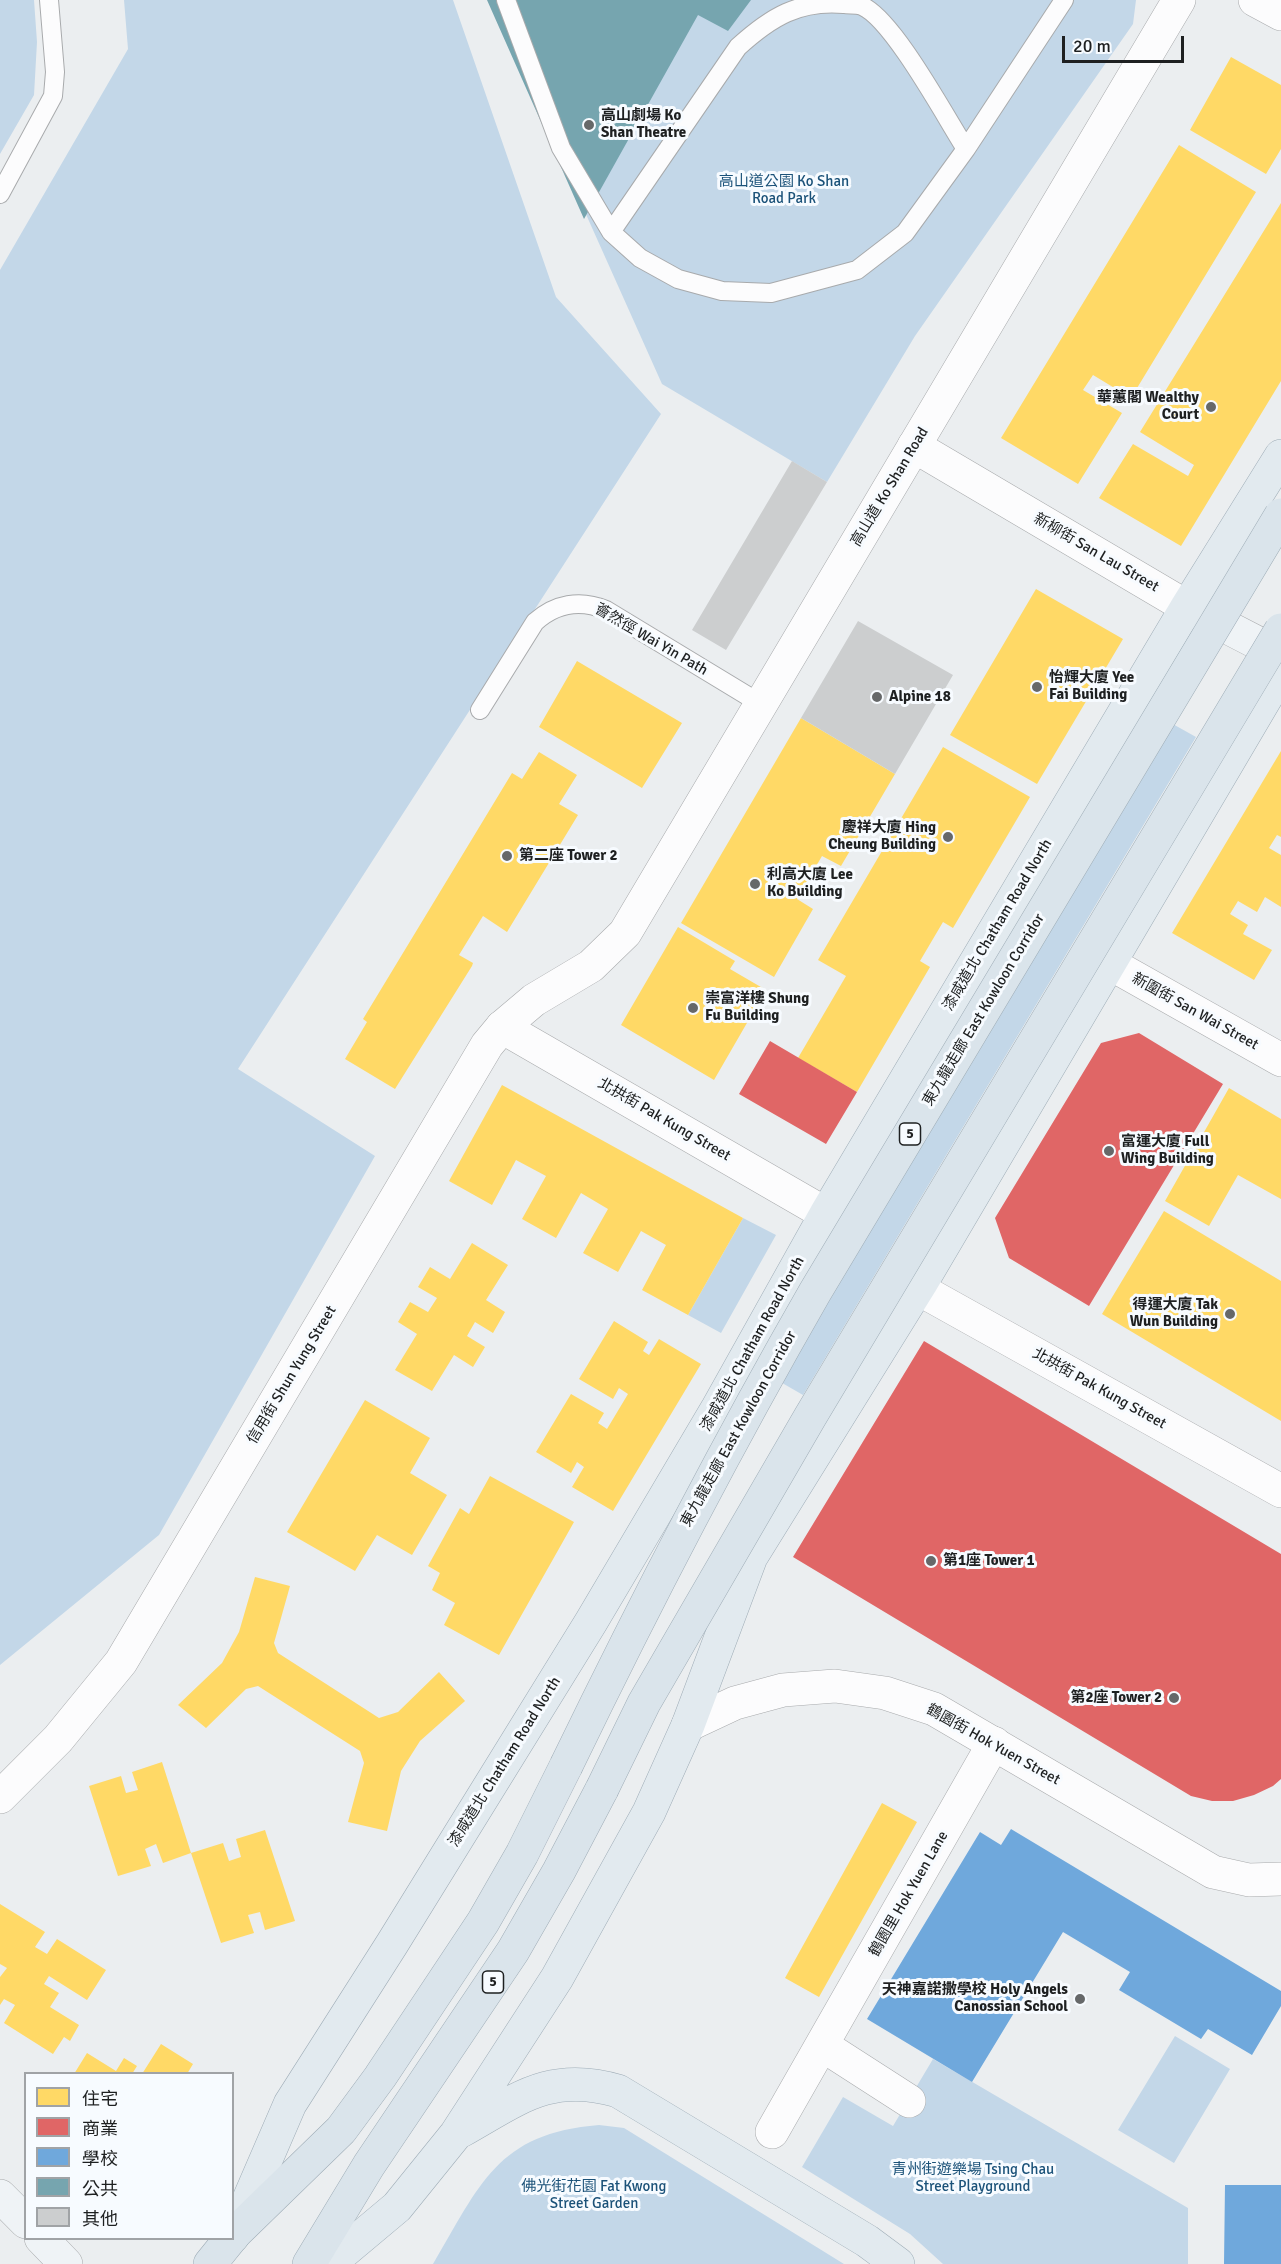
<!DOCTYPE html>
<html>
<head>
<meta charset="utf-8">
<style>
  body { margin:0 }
  #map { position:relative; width:1281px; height:2264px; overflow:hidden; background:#ebeef0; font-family:Signika,"Noto Sans TC",sans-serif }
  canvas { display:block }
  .legend { position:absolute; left:24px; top:2072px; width:210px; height:168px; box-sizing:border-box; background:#f7fbff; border:2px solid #a0a3a6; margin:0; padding:8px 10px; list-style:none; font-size:18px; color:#1e2021 }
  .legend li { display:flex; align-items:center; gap:12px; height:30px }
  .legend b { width:30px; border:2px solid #a0a3a6 }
  .scale { position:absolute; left:1062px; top:36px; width:122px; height:27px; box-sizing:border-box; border:3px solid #1e2021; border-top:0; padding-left:8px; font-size:18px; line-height:21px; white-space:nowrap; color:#1e2021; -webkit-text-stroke:4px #f7fbff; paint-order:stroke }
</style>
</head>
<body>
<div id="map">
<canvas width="1281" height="2264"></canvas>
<ul class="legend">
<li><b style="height:16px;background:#ffd966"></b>住宅</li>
<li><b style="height:16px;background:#e06666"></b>商業</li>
<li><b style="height:16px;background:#6fa8dc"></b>學校</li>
<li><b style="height:16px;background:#76a5af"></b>公共</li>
<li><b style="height:16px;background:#cccecf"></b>其他</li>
</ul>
<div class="scale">20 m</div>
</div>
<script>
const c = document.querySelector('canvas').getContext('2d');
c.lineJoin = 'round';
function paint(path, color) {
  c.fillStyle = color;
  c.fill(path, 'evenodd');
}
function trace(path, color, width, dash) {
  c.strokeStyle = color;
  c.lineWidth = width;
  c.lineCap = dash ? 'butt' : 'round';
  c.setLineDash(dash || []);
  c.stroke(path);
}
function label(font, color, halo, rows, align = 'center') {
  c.font = font + ' Signika,"Noto Sans TC",sans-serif';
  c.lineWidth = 6;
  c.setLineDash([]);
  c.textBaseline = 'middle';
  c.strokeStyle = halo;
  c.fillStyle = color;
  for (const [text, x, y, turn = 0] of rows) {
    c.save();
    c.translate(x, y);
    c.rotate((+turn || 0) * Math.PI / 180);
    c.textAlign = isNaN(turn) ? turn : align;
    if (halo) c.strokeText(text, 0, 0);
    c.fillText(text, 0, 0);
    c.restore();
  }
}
const green = new Path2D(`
  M 0,0 L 34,0 L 37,42 L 34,95 L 0,154 Z
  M 124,0 L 453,0 L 556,297 L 661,414 L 238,1069 L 375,1156 L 159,1535 L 0,1665 L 0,270 L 128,49 Z
  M 490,0 L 1136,0 L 1133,24 L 915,336 L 827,482 L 662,384 Z
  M 1162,718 L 1196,737 L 803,1395 L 770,1376 Z
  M 743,1218 L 776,1235 L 721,1333 L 688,1315 Z
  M 1175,2036 L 1230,2069 L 1174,2163 L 1118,2130 Z
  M 933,2059 L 1188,2208 L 1188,2264 L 943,2264 L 910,2234 L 802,2167 L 843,2097 L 893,2126 Z
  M 599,2125 L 624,2128 L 844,2264 L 433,2264 C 480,2185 497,2133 599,2125 Z`);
const homes = new Path2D(`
  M 1231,57 L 1281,85 L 1281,149 L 1266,174 L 1190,130 Z
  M 1179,145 L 1256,192 L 1131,398 L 1093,375 L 1083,390 L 1122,413 L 1078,484 L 1001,438 Z
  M 1281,203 L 1281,381 L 1181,546 L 1099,498 L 1133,444 L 1188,476 L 1194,465 L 1140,432 Z
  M 1036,589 L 1123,639 L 1037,784 L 950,735 Z
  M 577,661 L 682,723 L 642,788 L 539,727 Z
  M 801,718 L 895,774 L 841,866 L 822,856 L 797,899 L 813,909 L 774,977 L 681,923 Z
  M 943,747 L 1030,797 L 953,928 L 943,922 L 920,961 L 930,967 L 857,1092 L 798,1058 L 846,976 L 818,960 Z
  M 1281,751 L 1281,837 L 1277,835 L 1269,848 L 1281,855 L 1281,907 L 1265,897 L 1257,912 L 1238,901 L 1230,914 L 1248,925 L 1243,934 L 1272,950 L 1254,980 L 1172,933 Z
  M 539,752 L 577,775 L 559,804 L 578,815 L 507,932 L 483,916 L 478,924 L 459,955 L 473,963 L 472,966 L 395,1089 L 345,1059 L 367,1022 L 363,1019 L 512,773 L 522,779 Z
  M 678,927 L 735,961 L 730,969 L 766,990 L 714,1080 L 621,1025 Z
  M 1141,1036 L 1165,1050 L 1153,1070 L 1160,1074 L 1171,1054 L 1196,1068 L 1183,1089 L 1200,1100 L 1186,1125 L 1168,1114 L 1165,1119 L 1183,1130 L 1167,1156 L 1150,1145 L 1137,1166 L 1113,1151 L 1124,1131 L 1118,1127 L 1106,1147 L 1082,1132 L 1094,1111 L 1077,1101 L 1092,1076 L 1109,1086 L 1113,1081 L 1096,1071 L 1111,1046 L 1128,1056 Z
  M 502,1085 L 743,1218 L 688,1315 L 642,1290 L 666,1245 L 641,1231 L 618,1272 L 583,1253 L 608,1209 L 581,1193 L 556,1238 L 522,1219 L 546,1176 L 516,1160 L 492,1205 L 449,1181 Z
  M 1229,1088 L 1281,1119 L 1281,1199 L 1238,1175 L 1209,1226 L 1165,1201 Z
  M 1069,1161 L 1093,1175 L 1081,1195 L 1088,1199 L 1099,1179 L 1124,1193 L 1111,1214 L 1129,1224 L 1114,1249 L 1096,1239 L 1093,1244 L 1111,1255 L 1096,1280 L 1078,1270 L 1066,1290 L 1041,1276 L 1053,1256 L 1046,1253 L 1035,1272 L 1010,1258 L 1022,1237 L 1005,1226 L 1019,1202 L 1037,1212 L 1041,1206 L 1024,1196 L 1039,1171 L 1056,1181 Z
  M 1164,1211 L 1281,1281 L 1281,1421 L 1102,1314 Z
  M 472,1243 L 508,1265 L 486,1300 L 505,1312 L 493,1333 L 475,1322 L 467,1336 L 485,1347 L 473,1367 L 454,1355 L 432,1391 L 395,1370 L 417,1334 L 398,1322 L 410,1302 L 428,1312 L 437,1298 L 418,1287 L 430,1267 L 450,1279 Z
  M 614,1321 L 648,1342 L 643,1351 L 649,1355 L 659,1339 L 701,1364 L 613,1511 L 572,1487 L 584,1467 L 577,1462 L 571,1473 L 536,1452 L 571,1394 L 604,1413 L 598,1423 L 607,1429 L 628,1394 L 619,1388 L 613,1399 L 579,1379 Z
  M 365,1400 L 430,1438 L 410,1473 L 447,1495 L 412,1555 L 377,1535 L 355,1571 L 287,1532 Z
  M 949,1450 L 959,1479 L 966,1477 L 969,1485 L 974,1484 L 977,1495 L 972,1497 L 986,1538 L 961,1546 L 969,1569 L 976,1573 L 987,1554 L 1054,1594 L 1051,1598 L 1062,1604 L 1059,1609 L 1093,1629 L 1096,1625 L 1107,1631 L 1109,1627 L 1176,1666 L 1164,1686 L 1171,1690 L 1196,1686 L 1191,1660 L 1233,1653 L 1233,1648 L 1245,1646 L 1245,1651 L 1255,1649 L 1256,1656 L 1281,1652 L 1281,1760 L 1268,1762 L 1264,1743 L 1237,1748 L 1238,1754 L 1222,1757 L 1220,1750 L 1208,1752 L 1208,1758 L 1200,1759 L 1199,1754 L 1186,1775 L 1138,1746 L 1131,1756 L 1106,1740 L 1108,1737 L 1094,1729 L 1098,1722 L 1064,1702 L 1069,1693 L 1048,1680 L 1051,1674 L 1040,1667 L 1036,1673 L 1014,1660 L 1009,1669 L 975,1649 L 971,1655 L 957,1647 L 955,1650 L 929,1635 L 935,1625 L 886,1596 L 900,1574 L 894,1576 L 891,1568 L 897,1566 L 893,1554 L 886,1557 L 880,1540 L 887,1538 L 879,1512 L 860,1518 L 850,1489 L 912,1469 L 909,1463 L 916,1460 L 915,1456 L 926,1452 L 927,1457 Z
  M 490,1476 L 574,1522 L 499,1655 L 444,1625 L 455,1603 L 432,1590 L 440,1573 L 428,1566 L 460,1508 L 469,1514 Z
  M 255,1577 L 290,1586 L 274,1643 L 278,1653 L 379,1718 L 398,1712 L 439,1672 L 465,1701 L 420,1741 L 401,1771 L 387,1831 L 348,1822 L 364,1763 L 360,1751 L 258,1686 L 246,1689 L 206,1728 L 178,1705 L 222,1663 L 239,1632 Z
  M 162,1762 L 191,1853 L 163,1863 L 156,1844 L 145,1849 L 151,1866 L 118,1876 L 89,1786 L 121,1776 L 126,1793 L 138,1790 L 132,1772 Z
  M 882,1803 L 917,1822 L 819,1997 L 785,1978 Z
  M 265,1830 L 295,1921 L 265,1930 L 260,1912 L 248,1915 L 254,1933 L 221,1943 L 191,1853 L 223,1843 L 229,1861 L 241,1857 L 236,1839 Z
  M 0,1904 L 45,1932 L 35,1947 L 47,1954 L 57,1939 L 106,1970 L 87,2000 L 49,1976 L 44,1984 L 59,1993 L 50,2007 L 79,2025 L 70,2041 L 64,2037 L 53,2054 L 4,2023 L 15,2005 L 4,1999 L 0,2005 L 0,1977 L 7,1968 L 0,1964 Z
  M 161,2044 L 193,2064 L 187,2074 L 142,2074 Z
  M 87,2053 L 116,2071 L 124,2058 L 137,2066 L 132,2074 L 74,2074 Z`);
const shops = new Path2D(`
  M 1139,1033 L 1223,1084 L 1089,1306 L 1009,1258 L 995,1218 L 1101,1043 Z
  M 770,1041 L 857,1092 L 826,1144 L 739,1094 Z
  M 924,1341 L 1281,1554 L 1281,1779 L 1273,1786 L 1254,1795 L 1233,1801 L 1212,1801 L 1191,1796 L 793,1557 Z`);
const schools = new Path2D(`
  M 1011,1829 L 1281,1991 L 1281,2006 L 1252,2055 L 1208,2029 L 1201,2039 L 1119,1990 L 1130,1972 L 1063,1932 L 972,2082 L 867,2019 L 980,1832 L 1001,1845 Z
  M 1225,2185 L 1281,2185 L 1281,2264 L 1224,2264 Z`);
const public = new Path2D(`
  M 487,0 L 751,0 L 728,31 L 698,15 L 584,219 Z`);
const building = new Path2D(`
  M 792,461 L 827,482 L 726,650 L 692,630 Z
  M 858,621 L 953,675 L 895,774 L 801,718 Z`);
const service = new Path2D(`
  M 506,0 L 561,148 L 611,232 L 640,258 L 678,279 L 722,291 L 771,293 L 857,270 L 905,233 L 966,149 L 1064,0
  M 0,194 L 53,96 L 55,72 L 49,0
  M 611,232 L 738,47 C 771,17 799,0 844,4 C 849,5 857,4 862,6 C 893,19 946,118 966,149
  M 480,710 L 535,622 C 555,604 580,599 606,610 L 761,704`);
const minor = new Path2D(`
  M 1255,0 L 1281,14
  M 1109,963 L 1281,1060
  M 502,1027 L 534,1000 L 591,966 L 625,933 L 1179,0
  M 917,1288 L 1281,1491
  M 822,2045 L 909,2101
  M 772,2132 L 994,1743`);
const tertiary = new Path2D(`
  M 914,446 L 1187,607
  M 688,1725 L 735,1703 L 783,1690 L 835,1686 L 885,1693 L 934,1709 L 1213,1872 L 1249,1880 L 1281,1879
  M 0,1797 L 58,1739 L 121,1662 L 487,1045 L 502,1027 L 826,1214`);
const secondary = new Path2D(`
  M 1192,609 L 1281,655
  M 0,2196 L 26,2222
  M 41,2238 L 66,2264`);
const primary = new Path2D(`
  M 461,2131 C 518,2099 550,2071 618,2091 L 867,2241 L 898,2264
  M 233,2236 L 290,2104 L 392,1944 L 591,1622 L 717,1409 L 826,1214 L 1187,607 L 1281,456
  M 329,2264 L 397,2207 L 456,2134 L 557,1978 L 649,1812 L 688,1725 L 751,1557 L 921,1283 L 1281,672`);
const trunk = new Path2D(`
  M 232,2236 L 341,2130 L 380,2077 L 483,1922 L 522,1854 L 566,1766
  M 210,2264 L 231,2238
  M 309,2264 L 369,2165 L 513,1951 L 559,1871 L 602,1789`);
const trunkBridge = new Path2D(`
  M 566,1766 C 644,1605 726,1447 815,1292 L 1281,515
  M 602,1789 L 644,1703 L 810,1417 L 1281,630`);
const markers = [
  [589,125,6,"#666869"],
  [1211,407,6,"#666869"],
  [1037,687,6,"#666869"],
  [877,697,6,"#666869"],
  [948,837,6,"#666869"],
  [507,856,6,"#666869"],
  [755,884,6,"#666869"],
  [693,1008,6,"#666869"],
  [1109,1151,6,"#666869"],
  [1230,1314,6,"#666869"],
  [931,1561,6,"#666869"],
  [1174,1698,6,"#666869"],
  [1080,1999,6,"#666869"]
];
const shields = [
  [910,1134,21],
  [493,1982,21]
];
const shieldNames = [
  ["5",910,1134],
  ["5",493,1982]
];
const poiNames = [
  ["高山劇場 Ko",601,116],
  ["Shan Theatre",601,133],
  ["華蕙閣 Wealthy",1199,398,"right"],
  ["Court",1199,415,"right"],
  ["怡輝大廈 Yee",1049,678],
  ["Fai Building",1049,695],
  ["Alpine 18",889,697],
  ["慶祥大廈 Hing",936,828,"right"],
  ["Cheung Building",936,845,"right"],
  ["第二座 Tower 2",519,856],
  ["利高大廈 Lee",767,875],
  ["Ko Building",767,892],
  ["崇富洋樓 Shung",705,999],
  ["Fu Building",705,1016],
  ["富運大廈 Full",1121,1142],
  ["Wing Building",1121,1159],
  ["得運大廈 Tak",1218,1305,"right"],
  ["Wun Building",1218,1322,"right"],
  ["第1座 Tower 1",943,1561],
  ["第2座 Tower 2",1162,1698,"right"],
  ["天神嘉諾撒學校 Holy Angels",1068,1990,"right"],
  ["Canossian School",1068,2007,"right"]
];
const parkNames = [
  ["高山道公園 Ko Shan",784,182],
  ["Road Park",784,199],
  ["青州街遊樂場 Tsing Chau",973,2170],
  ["Street Playground",973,2187],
  ["佛光街花園 Fat Kwong",594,2187],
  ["Street Garden",594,2204]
];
const streetNames = [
  ["高山道 Ko Shan Road",890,487,-59],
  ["新柳街 San Lau Street",1096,553,30],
  ["薈然徑 Wai Yin Path",651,640,30],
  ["漆咸道北 Chatham Road North",998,925,-59],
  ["東九龍走廊 East Kowloon Corridor",984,1010,-59],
  ["新圍街 San Wai Street",1195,1012,29],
  ["北拱街 Pak Kung Street",664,1120,30],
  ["漆咸道北 Chatham Road North",753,1344,-61],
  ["信用街 Shun Yung Street",292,1375,-59],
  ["北拱街 Pak Kung Street",1099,1389,29],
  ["東九龍走廊 East Kowloon Corridor",739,1429,-61],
  ["鶴園街 Hok Yuen Street",993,1745,29],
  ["漆咸道北 Chatham Road North",505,1762,-58],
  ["鶴園里 Hok Yuen Lane",909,1894,-60]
];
paint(green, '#c3d7e8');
paint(homes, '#ffd966');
paint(shops, '#e06666');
paint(schools, '#6fa8dc');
paint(public, '#76a5af');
paint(building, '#cccecf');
trace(service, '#a8aaac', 20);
trace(minor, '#a8aaac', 34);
trace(tertiary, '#a8aaac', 34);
trace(secondary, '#a8aaac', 34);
trace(primary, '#9eacb6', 34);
trace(trunk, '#9eacb6', 34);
trace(service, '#fcfcfd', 18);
trace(minor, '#fcfcfd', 33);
trace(tertiary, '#fcfcfd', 33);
trace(secondary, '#eff3f6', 33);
trace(primary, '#e2eaef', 33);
trace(trunk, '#dae4eb', 33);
trace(trunkBridge, '#9eacb6', 34, []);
trace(trunkBridge, '#dae4eb', 33);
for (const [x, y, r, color] of markers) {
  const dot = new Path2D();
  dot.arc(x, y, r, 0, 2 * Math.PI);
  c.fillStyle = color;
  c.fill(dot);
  trace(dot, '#f7fbff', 2);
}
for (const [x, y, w] of shields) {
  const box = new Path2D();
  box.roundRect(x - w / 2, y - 11, w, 22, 4.5);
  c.fillStyle = '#f7fbff';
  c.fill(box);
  trace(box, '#1e2021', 1.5);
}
label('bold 14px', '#1e2021', null, shieldNames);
label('bold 15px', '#1e2021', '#f7fbff', poiNames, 'left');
label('15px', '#1b5279', '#f7fbff', parkNames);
label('15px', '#1e2021', '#f7fbff', streetNames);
</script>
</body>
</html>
